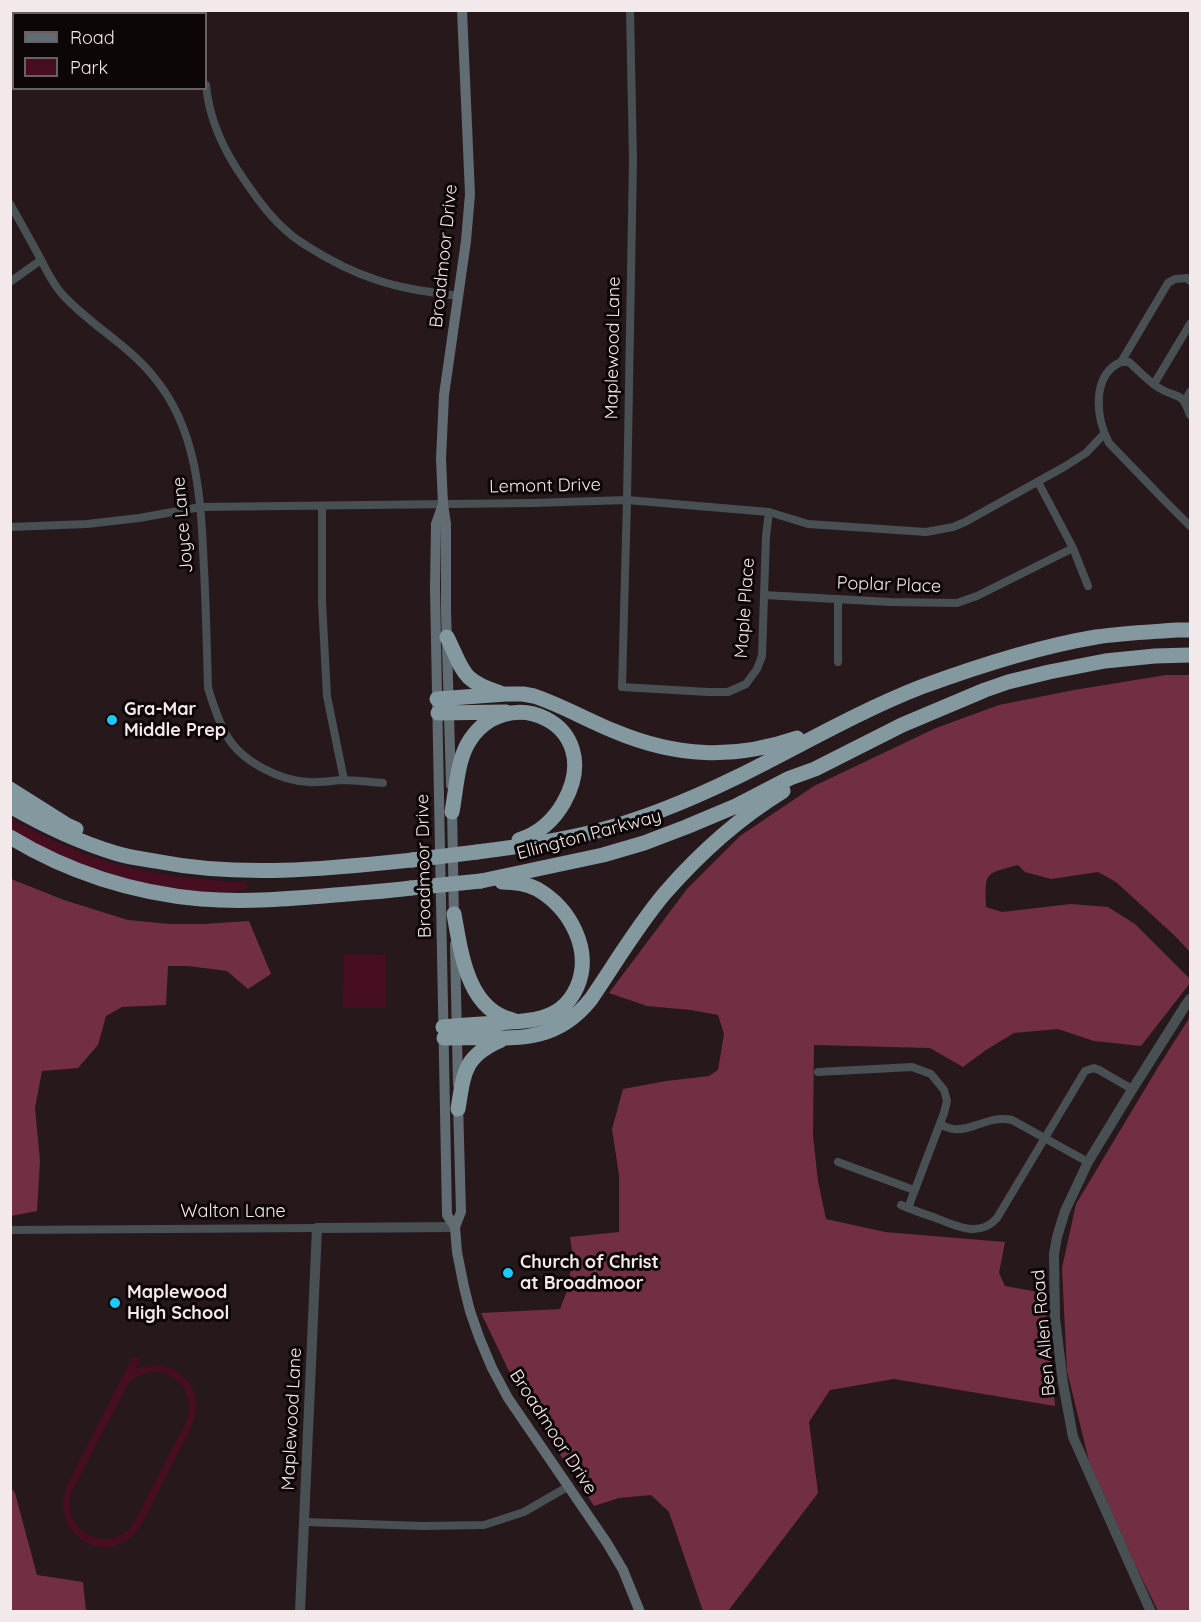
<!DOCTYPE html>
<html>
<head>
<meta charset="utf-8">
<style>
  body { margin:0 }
  #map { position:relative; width:1201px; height:1622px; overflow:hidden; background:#27181c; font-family:Quicksand,sans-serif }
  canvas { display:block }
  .frame { position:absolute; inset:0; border:12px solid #f3e8ea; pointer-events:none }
  .legend { position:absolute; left:12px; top:12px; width:195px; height:78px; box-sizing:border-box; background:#0c0607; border:2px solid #686062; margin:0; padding:8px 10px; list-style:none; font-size:18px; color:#f3e8ea }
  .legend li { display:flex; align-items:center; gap:12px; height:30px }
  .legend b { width:30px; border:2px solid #686062 }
</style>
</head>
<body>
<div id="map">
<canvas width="1201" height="1622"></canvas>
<div class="frame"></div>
<ul class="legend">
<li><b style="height:8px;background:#616d72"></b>Road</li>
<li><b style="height:16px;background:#470e22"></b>Park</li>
</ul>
</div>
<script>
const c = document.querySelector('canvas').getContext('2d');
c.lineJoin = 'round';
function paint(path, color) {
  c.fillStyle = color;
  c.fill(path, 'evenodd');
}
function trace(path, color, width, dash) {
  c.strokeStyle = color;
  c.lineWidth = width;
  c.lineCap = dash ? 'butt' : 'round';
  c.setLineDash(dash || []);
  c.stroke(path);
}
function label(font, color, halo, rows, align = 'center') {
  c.font = font + ' Quicksand,sans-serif';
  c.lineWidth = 6;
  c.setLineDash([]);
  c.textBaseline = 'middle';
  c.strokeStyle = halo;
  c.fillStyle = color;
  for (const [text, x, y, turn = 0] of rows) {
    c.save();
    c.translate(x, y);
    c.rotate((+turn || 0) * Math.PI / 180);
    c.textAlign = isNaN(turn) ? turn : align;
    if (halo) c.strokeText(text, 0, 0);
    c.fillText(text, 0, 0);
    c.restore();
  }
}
const green = new Path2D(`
  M 11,818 C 87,863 156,879 244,882 L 248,886 L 246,889 C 238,890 230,892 223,892 C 212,893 201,891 190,890 C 126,883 66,863 11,831 Z
  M 344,954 L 385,955 L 385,1008 L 343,1008 Z
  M 133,1356 L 140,1359 L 135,1369 C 174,1354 209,1387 192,1426 C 180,1449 168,1473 156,1496 C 149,1509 143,1526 132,1536 C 97,1567 49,1528 67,1485 ZM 149,1372 C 176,1370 194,1392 188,1418 L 133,1525 C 107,1556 62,1532 71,1493 L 127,1386 L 134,1378 Z`);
const forest = new Path2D(`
  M 1166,675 L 1190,675 L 1190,952 L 1175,936 L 1116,882 L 1098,872 L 1051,879 L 1025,872 L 1018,865 C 984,874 985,872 986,907 L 1002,912 L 1071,904 L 1108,907 L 1135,924 L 1190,979 L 1190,983 L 1141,1046 L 1094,1041 L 1058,1029 L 1014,1033 L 986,1050 L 963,1067 L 930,1048 L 814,1045 L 813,1136 L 818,1181 L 826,1219 L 885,1232 L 1005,1242 L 999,1273 L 1005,1286 L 1044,1293 L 1055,1406 L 894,1379 L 830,1390 L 809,1422 L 818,1493 L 728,1611 L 703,1611 L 669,1512 L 651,1495 L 619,1498 L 594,1506 L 520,1394 L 481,1313 L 560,1309 L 567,1291 L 573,1257 L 570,1237 L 619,1232 L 619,1175 L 612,1129 L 623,1089 L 666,1081 L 709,1076 L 718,1070 L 724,1034 L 718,1015 L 691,1010 L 647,1006 L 609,993 L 687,889 L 740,836 L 814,786 L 936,728 L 999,705 L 1074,690 Z
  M 11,879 L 64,900 L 128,920 L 169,924 L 203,924 L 249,921 L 271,974 L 248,989 L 227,971 L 188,966 L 168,966 L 166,1005 L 122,1007 L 106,1016 L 98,1045 L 78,1068 L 42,1071 L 35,1108 L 40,1161 L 37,1211 L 11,1216 Z
  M 1190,1017 L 1190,1611 L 1158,1611 L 1135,1564 L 1089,1461 L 1067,1371 L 1062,1268 L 1076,1204 L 1160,1064 Z
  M 11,1488 L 15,1493 L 37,1575 L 83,1582 L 86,1611 L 11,1611 Z`);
const minor = new Path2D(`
  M 630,10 L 633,160 L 627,500 L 622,687 L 708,692 L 728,692 L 746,684 L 757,669 L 762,656 L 766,536 L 769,512
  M 201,14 L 201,10
  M 206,85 C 209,119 225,153 245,181 C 258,200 271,218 289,233 C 294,238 301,242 307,246 C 329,260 352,272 377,280 C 403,289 431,292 458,296
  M 10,204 C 20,221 29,238 39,256 C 46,269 52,283 62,294 C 90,325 127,344 153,376 C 199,430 201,503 204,570 C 206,609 207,649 208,688 C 213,704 218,721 227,736 C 241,761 280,781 309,782 C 320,783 331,781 341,780 C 355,780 369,782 383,783
  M 1190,281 L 1187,278 L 1175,279 L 1168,283 L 1121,362 C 1091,375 1096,419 1109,443 L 1166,502 L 1190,526
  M 10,282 L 41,260
  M 1121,362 L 1129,362 C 1139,371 1148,381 1159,388 C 1178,400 1181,389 1190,415
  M 1154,384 L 1190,324
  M 1185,401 L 1190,392
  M 1038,482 L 1073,548 L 1088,586
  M 322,507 L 322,602 L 327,696 L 344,780
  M 10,527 L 87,524 L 139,518 L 201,507 L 533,503 L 627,500 L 769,512 L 808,524 L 926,532 L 953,527 L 965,522 L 1064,467 L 1086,453 L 1104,434
  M 764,595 L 890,602 L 957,603 L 977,596 L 1073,548
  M 838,662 L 838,599
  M 818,1072 L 912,1067 L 931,1074 L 944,1090 L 947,1101 L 944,1113 L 908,1208
  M 940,1125 C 945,1126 950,1129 954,1129 C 974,1131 988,1115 1012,1120 L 1088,1162
  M 838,1162 L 914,1190
  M 901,1205 C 912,1210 924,1214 936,1218 C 955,1226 980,1238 997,1218 L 1085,1071 L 1094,1068 L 1099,1070 L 1132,1089
  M 10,1230 L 317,1228
  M 304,1522 L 423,1526 L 484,1525 L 524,1512 L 569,1486`);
const tertiary = new Path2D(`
  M 300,1612 L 317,1228 L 455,1227
  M 1151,1612 L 1073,1437 L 1063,1383 L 1055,1318 L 1054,1254 L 1057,1237 L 1065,1211 L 1088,1162 L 1130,1093 L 1185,1006 L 1190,999`);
const secondary = new Path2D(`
  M 442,507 L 436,524 L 435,588 L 447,1215 L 455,1227 L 457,1252 L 464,1287 L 470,1311 L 479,1337 L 492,1368 L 508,1398 L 607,1543 L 623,1570 L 640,1612
  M 451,785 L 446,610 L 446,524 L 443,504 L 441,459 L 444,395 L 466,241 L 470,194 L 462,10
  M 452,806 L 454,920
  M 455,944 L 458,1085
  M 455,1227 L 461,1212 L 458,1103`);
const motorway = new Path2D(`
  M 447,637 C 464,671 460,680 500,693
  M 437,699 L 506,694 L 523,694 L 534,696 C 561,705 587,720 614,731 C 676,757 733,760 797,738
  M 438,713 L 506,712
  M 10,789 L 67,825 L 76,829
  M 10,806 C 43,825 79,842 115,853 C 128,857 142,859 155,861 C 241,878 326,869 412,860
  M 452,812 C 456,791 457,764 467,745 C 504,678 608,723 564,802 C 554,820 538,834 519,840
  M 10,837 C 68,872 134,893 201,899 C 249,903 299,898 347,894 C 368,892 389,891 411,888
  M 477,852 C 517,847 558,841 597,831 C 644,819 694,798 737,777 C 798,747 857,712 921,687 C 978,666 1036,647 1096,637 C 1123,633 1150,632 1177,630 L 1190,630
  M 481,881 L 603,855 L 644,843 L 686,827 L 736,806 L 790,778 L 815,769 L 902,725 L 985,690 L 1008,682 L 1049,672 L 1105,661 L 1155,656 L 1190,655
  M 454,914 C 461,952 467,1010 513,1020
  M 443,1027 C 462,1025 480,1024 499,1023 C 520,1021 542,1022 560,1009 C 568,1003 573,996 577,987 C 593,950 570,908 537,889 C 527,884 513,882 502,882
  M 444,1038 C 501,1035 550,1051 591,999 C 615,964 637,926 665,893 C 699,854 739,818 783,791
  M 458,1109 C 464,1072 464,1056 501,1040`);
const motorwayBridge = new Path2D(`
  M 412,860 L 477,852
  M 411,888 L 481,881`);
const markers = [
  [112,720,6,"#1acafc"],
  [508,1273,6,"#1acafc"],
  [115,1303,6,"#1acafc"]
];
const streetNames = [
  ["Broadmoor Drive",444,256,-84],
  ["Maplewood Lane",613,348,-89],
  ["Lemont Drive",545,486,-1],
  ["Joyce Lane",183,525,-95],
  ["Poplar Place",889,585,2],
  ["Maple Place",745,608,-86],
  ["Ellington Parkway",589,835,-15],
  ["Broadmoor Drive",424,866,-91],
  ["Walton Lane",233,1212],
  ["Ben Allen Road",1044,1333,-95],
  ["Maplewood Lane",292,1419,-87],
  ["Broadmoor Drive",553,1432,57]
];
const poiNames = [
  ["Gra-Mar",124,710],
  ["Middle Prep",124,731],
  ["Church of Christ",520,1263],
  ["at Broadmoor",520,1284],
  ["Maplewood",127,1293],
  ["High School",127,1314]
];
paint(green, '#470e22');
paint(forest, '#722f43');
trace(minor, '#495054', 8);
trace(tertiary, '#495054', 10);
trace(secondary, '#616d72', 10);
trace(motorway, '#8498a0', 15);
trace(motorwayBridge, '#8498a0', 15);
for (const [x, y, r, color] of markers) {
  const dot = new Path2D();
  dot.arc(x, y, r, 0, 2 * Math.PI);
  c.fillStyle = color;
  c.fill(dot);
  trace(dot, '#0c0607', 2);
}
label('18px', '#f3e8ea', '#0c0607', streetNames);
label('bold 18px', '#f3e8ea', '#0c0607', poiNames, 'left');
</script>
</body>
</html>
